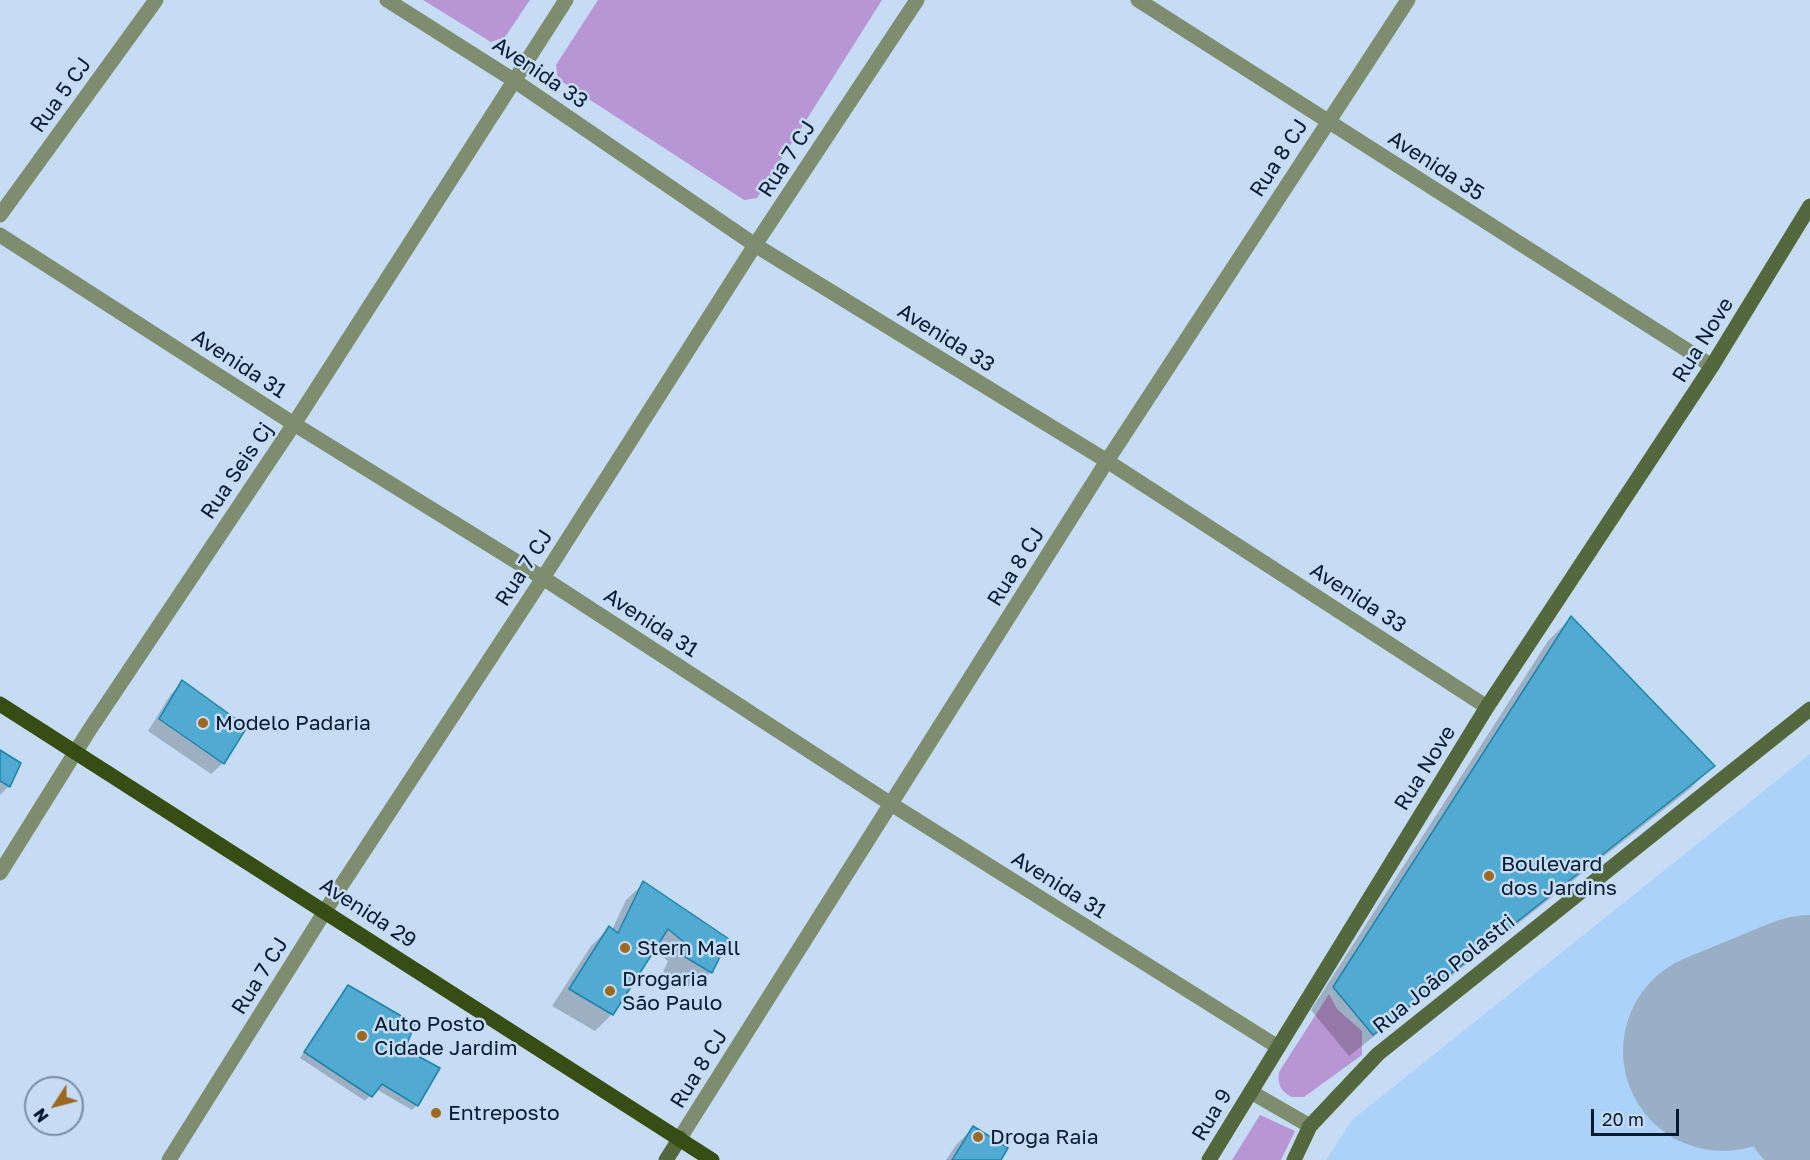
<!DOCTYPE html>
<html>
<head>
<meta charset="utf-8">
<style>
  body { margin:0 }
  #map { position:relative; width:1810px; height:1160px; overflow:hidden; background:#c5dcf4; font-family:"Golos Text",sans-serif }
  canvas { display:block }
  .north { position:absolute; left:24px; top:1076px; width:60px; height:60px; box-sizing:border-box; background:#c5dcf4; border:2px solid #788ea6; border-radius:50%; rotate:234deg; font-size:16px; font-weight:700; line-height:24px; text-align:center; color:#041a30 }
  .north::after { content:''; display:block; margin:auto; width:21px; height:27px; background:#9d6820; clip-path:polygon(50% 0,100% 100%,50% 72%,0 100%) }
  .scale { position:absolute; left:1591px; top:1109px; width:88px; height:27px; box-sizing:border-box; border:3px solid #041a30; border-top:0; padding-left:8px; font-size:18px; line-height:21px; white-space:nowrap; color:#041a30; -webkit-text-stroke:4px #c5dcf4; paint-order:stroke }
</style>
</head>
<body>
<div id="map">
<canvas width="1810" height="1160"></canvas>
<div class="north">N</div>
<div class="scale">20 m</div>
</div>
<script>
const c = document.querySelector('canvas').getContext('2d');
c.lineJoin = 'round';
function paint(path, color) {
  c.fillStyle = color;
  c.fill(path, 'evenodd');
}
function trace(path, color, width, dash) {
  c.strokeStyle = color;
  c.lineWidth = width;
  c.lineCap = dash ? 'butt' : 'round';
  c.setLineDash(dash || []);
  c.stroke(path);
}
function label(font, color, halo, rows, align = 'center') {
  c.font = font + ' "Golos Text",sans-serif';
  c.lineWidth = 5;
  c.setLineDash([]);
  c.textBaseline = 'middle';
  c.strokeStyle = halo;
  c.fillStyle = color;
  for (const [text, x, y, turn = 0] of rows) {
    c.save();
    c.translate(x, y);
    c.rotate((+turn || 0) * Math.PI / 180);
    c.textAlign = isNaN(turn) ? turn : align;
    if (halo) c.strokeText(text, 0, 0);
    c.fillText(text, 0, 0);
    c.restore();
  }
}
const built = new Path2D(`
  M 1810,754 L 1810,1160 L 1326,1160 L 1352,1120 Z`);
const green = new Path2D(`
  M 423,0 L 530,0 L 505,37 L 491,42 Z
  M 598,0 L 882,0 L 757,198 L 744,200 L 558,79 L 556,65 Z
  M 1329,994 L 1337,1009 L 1362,1031 L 1362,1055 L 1304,1097 L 1292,1097 C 1281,1092 1277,1084 1279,1072 Z
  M 1260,1115 L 1295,1131 L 1281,1160 L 1232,1160 Z`);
const shadow = new Path2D(`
  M 1571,618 L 1713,766 L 1690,789 L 1349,1056 L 1311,1010 L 1548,641 Z
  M 182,682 L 223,763 L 211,774 L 148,731 L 171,694 Z
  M 0,752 L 9,786 L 0,795 Z
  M 644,883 L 711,972 L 694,989 L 663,972 L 668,961 L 653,949 L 612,1014 L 595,1031 L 552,1006 L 591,946 L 609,928 L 612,930 L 626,900 Z
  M 343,992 L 403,1049 L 417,1105 L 412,1110 L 376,1089 L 365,1101 L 300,1058 Z
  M 973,1128 L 999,1160 L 946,1160 L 956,1145 Z`);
const taxiway = new Path2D(`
  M 1810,1016 C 1775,1043 1756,1070 1780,1113 C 1787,1126 1798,1139 1810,1149`);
const runway = new Path2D(`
  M 1723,1051 L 1810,1015`);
const building = new Path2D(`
  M 1571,616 L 1715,766 L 1373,1035 L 1333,987 Z
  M 182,680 L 247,727 L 224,764 L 159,719 Z
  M 0,750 L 21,763 L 10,787 L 0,781 Z
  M 643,881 L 729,939 L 712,973 L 680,954 L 685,943 L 668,929 L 613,1015 L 569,989 L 609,926 L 618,933 Z
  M 348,985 L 415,1024 L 405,1049 L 440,1068 L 418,1106 L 382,1084 L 372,1097 L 304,1052 Z
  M 973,1126 L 1008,1148 L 1001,1160 L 952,1160 Z`);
const street = new Path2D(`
  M 387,0 L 515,81 L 755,245 L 1107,461 L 1487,707
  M 1138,0 L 1712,366
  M 0,215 L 156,0
  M 0,235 L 294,424 L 543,578 L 891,804 L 1278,1047
  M 0,873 L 90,729 L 294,424 L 566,0
  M 1251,1092 L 1310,1126
  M 680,1138 L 1107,461 L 1408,0
  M 169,1160 L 339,889 L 543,578 L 755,245 L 917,0`);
const secondary = new Path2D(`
  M 666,1160 L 680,1138
  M 1209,1160 L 1487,707 L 1712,366 L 1810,206
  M 1294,1160 L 1310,1126 L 1378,1054 L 1810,709`);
const primary = new Path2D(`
  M 0,704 L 712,1160`);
const markers = [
  [203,723,6,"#9d6820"],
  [1489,876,6,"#9d6820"],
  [625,948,6,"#9d6820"],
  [610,991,6,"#9d6820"],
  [362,1036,6,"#9d6820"],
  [436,1113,6,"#9d6820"],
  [978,1137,6,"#9d6820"]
];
const streetNames = [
  ["Avenida 33",540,73,34],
  ["Rua 5 CJ",61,95,-54],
  ["Rua 8 CJ",1279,158,-57],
  ["Rua 7 CJ",787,159,-57],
  ["Avenida 35",1436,166,33],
  ["Avenida 33",946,338,32],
  ["Rua Nove",1703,340,-58],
  ["Avenida 31",239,364,33],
  ["Rua Seis Cj",237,471,-56],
  ["Rua 8 CJ",1016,567,-58],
  ["Rua 7 CJ",524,568,-57],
  ["Avenida 33",1358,598,33],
  ["Avenida 31",651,623,33],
  ["Rua Nove",1425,768,-58],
  ["Avenida 31",1059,885,32],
  ["Avenida 29",368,913,33],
  ["Rua João Polastri",1444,974,-39],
  ["Rua 7 CJ",260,976,-58],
  ["Rua 8 CJ",699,1069,-58],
  ["Rua 9",1212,1115,-59]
];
const poiNames = [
  ["Modelo Padaria",215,723],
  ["Boulevard",1501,864],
  ["dos Jardins",1501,888],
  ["Stern Mall",637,948],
  ["Drogaria",622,979],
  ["São Paulo",622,1003],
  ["Auto Posto",374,1024],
  ["Cidade Jardim",374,1048],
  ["Entreposto",448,1113],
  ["Droga Raia",990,1137]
];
paint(built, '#acd2f9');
paint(green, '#b896d3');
paint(shadow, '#0003');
trace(taxiway, '#98afc6', 80);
trace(runway, '#98afc6', 200);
paint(building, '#50aad2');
trace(building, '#1f83a9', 1.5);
trace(street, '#7e8d6f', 15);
trace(secondary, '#53683c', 15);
trace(primary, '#364e14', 15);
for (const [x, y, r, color] of markers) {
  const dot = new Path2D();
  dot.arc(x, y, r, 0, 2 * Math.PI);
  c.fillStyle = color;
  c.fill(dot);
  trace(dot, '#c5dcf4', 2);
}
label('21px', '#041a30', '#c5dcf4', streetNames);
label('21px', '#041a30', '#c5dcf4', poiNames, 'left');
</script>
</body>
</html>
